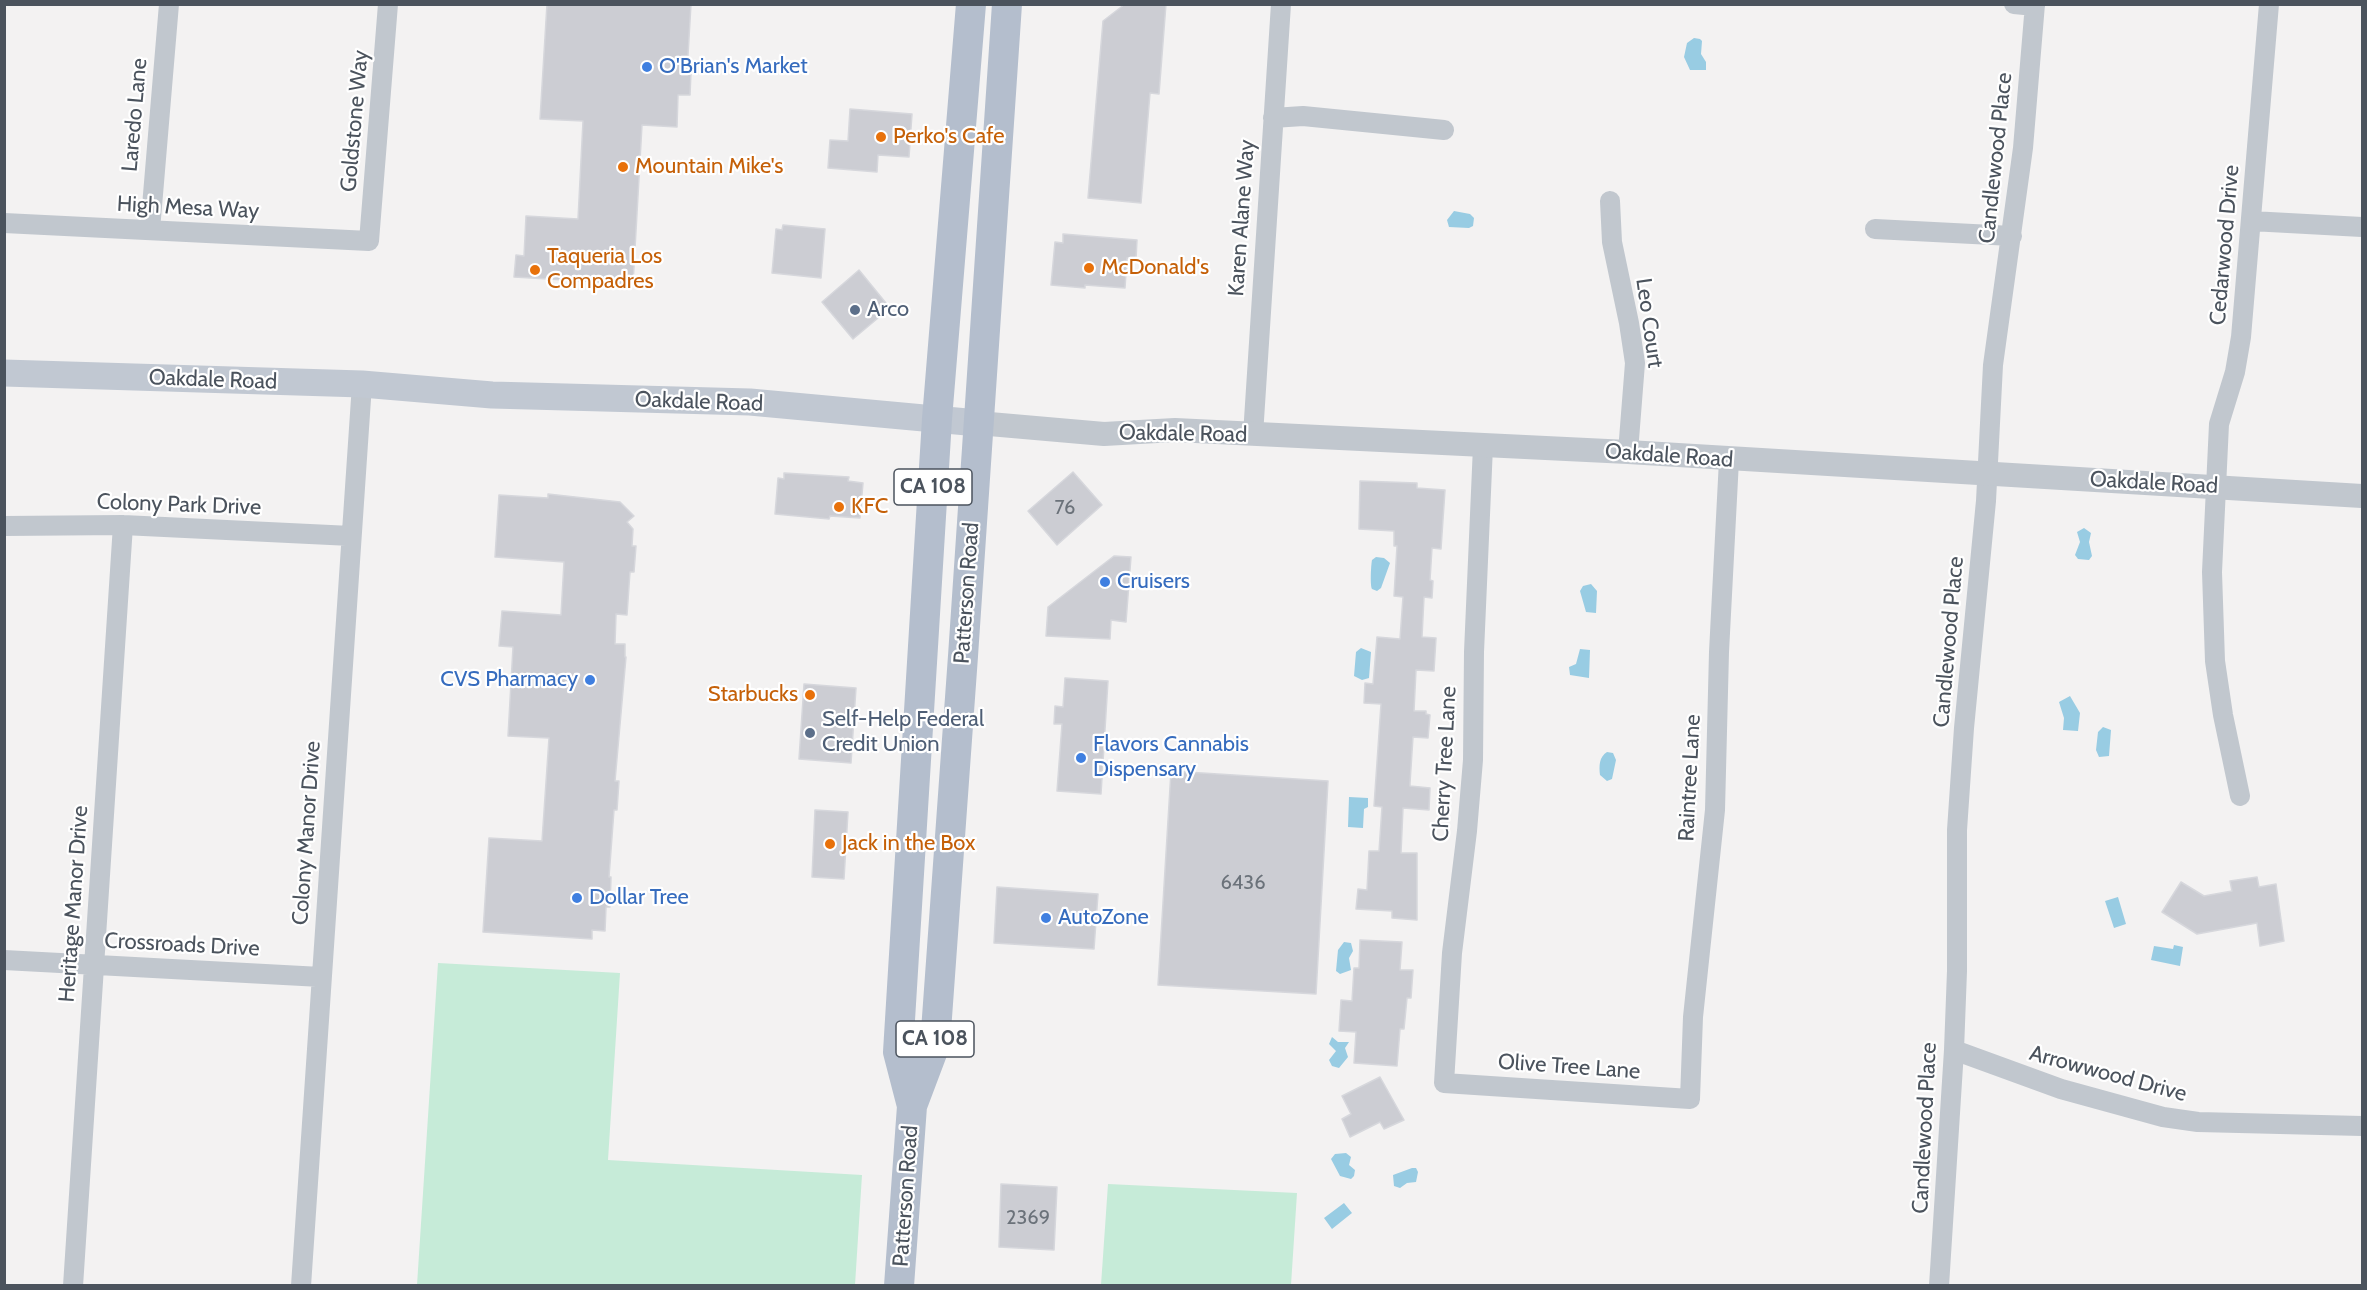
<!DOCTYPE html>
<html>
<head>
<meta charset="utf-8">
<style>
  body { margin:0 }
  #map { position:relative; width:2367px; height:1290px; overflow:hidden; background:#f3f2f2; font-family:Cabin,sans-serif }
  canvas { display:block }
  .frame { position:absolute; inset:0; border:6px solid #4b535d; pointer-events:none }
</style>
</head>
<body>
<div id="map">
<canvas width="2367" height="1290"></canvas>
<div class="frame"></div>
</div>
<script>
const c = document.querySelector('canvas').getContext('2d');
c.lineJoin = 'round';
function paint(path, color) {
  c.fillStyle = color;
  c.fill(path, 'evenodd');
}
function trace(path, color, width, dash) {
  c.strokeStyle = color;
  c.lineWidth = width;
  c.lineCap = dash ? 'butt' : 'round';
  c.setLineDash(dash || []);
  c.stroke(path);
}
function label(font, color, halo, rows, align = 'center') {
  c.font = font + ' Cabin,sans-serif';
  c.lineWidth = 4.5;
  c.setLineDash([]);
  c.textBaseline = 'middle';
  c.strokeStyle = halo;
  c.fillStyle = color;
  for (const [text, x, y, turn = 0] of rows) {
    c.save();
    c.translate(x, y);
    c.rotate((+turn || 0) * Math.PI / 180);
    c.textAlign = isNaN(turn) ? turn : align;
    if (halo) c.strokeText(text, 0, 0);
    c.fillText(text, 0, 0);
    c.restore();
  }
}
const green = new Path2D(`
  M 438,963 L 620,973 L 608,1160 L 862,1175 L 855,1285 L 417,1285 Z
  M 1108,1184 L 1297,1193 L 1291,1285 L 1101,1285 Z`);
const water = new Path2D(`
  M 1694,38 L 1700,39 L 1702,41 L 1701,54 L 1706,62 L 1706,70 L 1690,70 L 1684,57 L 1687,43 Z
  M 1454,211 L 1470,214 L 1474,218 L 1473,226 L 1469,228 L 1449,227 L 1447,220 Z
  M 2084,528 L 2091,533 L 2089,542 L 2092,556 L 2089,560 L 2078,559 L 2075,555 L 2080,542 L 2077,532 Z
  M 1376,557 L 1384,558 L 1390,563 L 1381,588 L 1377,591 L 1372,589 C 1370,585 1371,565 1372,560 Z
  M 1591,584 L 1597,591 L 1596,613 L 1586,612 L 1580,591 L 1583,586 Z
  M 1361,648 L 1371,652 L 1369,678 L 1362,680 L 1354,676 L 1356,652 Z
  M 1580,649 L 1590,650 L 1589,678 L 1570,675 L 1569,667 L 1576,664 Z
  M 2070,696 L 2080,713 L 2078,731 L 2063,730 L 2064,718 L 2059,702 Z
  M 2103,727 L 2111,730 L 2109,756 L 2099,757 L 2096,750 L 2098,732 Z
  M 1607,752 L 1613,753 L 1616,760 L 1612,779 L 1607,781 L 1600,775 C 1599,766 1599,757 1607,752 Z
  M 1349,797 L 1368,798 L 1368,807 L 1364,809 L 1363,828 L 1348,827 Z
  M 2118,897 L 2126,924 L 2114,928 L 2105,901 Z
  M 1344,942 L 1351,943 L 1353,951 L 1349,958 L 1351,970 L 1340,974 L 1336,971 L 1338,950 Z
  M 2174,945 L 2183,947 L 2180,966 L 2151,960 L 2154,946 L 2173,949 Z
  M 1332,1037 L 1338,1042 L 1349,1042 L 1345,1048 L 1348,1057 L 1339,1068 L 1332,1066 L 1329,1060 L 1336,1051 L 1329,1044 Z
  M 1346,1153 L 1351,1157 L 1349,1165 L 1355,1170 L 1354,1176 L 1351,1179 L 1340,1176 L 1331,1159 L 1335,1154 Z
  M 1412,1168 L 1416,1168 L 1418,1172 L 1416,1182 L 1407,1183 L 1400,1188 L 1394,1186 L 1393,1175 Z
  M 1344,1203 L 1352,1213 L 1332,1229 L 1324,1218 Z`);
const building = new Path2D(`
  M 547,4 L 691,4 L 687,72 L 691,72 L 690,95 L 678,95 L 677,127 L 642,125 L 633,284 L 514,277 L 516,255 L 524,256 L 526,216 L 578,219 L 583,121 L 540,119 Z
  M 1125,4 L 1166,4 L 1159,94 L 1150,93 L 1141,203 L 1088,198 L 1103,21 Z
  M 850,109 L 912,114 L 909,157 L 878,155 L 877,172 L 828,168 L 830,140 L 848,141 Z
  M 783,225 L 825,229 L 821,278 L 772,273 L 776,229 L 782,230 Z
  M 1063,234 L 1137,240 L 1136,259 L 1127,258 L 1125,288 L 1085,285 L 1085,288 L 1051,285 L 1055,242 L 1063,243 Z
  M 859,270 L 890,308 L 853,339 L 822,302 Z
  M 1073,472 L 1102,505 L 1057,545 L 1028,511 Z
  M 784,473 L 849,477 L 848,481 L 863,483 L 860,518 L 830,516 L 829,519 L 775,514 L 778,478 L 784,479 Z
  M 1360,481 L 1417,483 L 1417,488 L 1445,490 L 1441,549 L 1432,548 L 1430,580 L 1433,581 L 1432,598 L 1424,597 L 1422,637 L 1436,638 L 1434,671 L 1416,670 L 1414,711 L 1426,711 L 1426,714 L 1430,715 L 1428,738 L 1413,737 L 1410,783 L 1410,786 L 1430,788 L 1429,810 L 1403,808 L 1401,853 L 1417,853 L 1417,920 L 1392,918 L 1392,911 L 1356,909 L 1358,889 L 1367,890 L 1369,851 L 1379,851 L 1382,807 L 1374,806 L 1381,704 L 1364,703 L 1365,683 L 1373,684 L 1377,637 L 1400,639 L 1403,597 L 1394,596 L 1397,546 L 1394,546 L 1394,531 L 1359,529 Z
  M 548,494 L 620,502 L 634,516 L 627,522 L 633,529 L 632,546 L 636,546 L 634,572 L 630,572 L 627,615 L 616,614 L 615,644 L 625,644 L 625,657 L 626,657 L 615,781 L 619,781 L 617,810 L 614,810 L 609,877 L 611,877 L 610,907 L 606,907 L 605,931 L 592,930 L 592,939 L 483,932 L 489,838 L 542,841 L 549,738 L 508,736 L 513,647 L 499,646 L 502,611 L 561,615 L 564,562 L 495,557 L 499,495 L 548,498 Z
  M 1114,556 L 1131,557 L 1126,622 L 1111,620 L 1110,639 L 1046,636 L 1048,607 Z
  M 1065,678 L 1108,681 L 1101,794 L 1057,791 L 1062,724 L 1054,724 L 1055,706 L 1063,707 Z
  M 804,684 L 856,688 L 851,763 L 799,759 Z
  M 1171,771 L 1328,781 L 1316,994 L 1158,985 Z
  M 815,810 L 848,812 L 844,879 L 812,877 Z
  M 2257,877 L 2259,887 L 2276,884 L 2284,941 L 2260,946 L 2257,923 L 2197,934 L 2162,912 L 2181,882 L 2204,896 L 2232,891 L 2230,881 Z
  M 997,887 L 1098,894 L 1094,949 L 994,943 Z
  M 1360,940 L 1402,942 L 1400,970 L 1413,970 L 1411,998 L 1407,998 L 1404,1029 L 1400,1029 L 1397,1066 L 1354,1063 L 1356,1032 L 1339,1031 L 1341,1000 L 1352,1001 L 1354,968 L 1359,968 Z
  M 1380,1077 L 1404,1120 L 1384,1129 L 1380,1122 L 1350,1137 L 1342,1119 L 1351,1114 L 1342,1096 Z
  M 1001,1184 L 1057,1187 L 1054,1250 L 999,1247 Z`);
const minor = new Path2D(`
  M 2014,4 L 2035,6
  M 1273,118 L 1303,116 L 1444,130
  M 1610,201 L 1612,242 L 1629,323 L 1635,363 L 1628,452
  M 2251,221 L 2362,227
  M 4,223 L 369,241 L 388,4
  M 1875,229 L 2012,236
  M 150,230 L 169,4
  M 1253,435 L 1281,4
  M 1483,446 L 1474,652 L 1473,760 L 1467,831 L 1452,953 L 1444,1083 L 1690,1099 L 1693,1017 L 1715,810 L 1719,652 L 1729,460
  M 4,526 L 123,525 L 351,536
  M 2240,796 L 2223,715 L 2215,661 L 2212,572 L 2219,424 L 2235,372 L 2241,337 L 2269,4
  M 4,960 L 321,977
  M 1954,1050 L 2061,1089 L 2163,1117 L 2198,1122 L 2362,1126
  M 73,1286 L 123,525
  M 301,1286 L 362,384
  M 1939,1286 L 1954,1050 L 1957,971 L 1957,830 L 1964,728 L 1986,501 L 1993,365 L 2023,148 L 2035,4`);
const tertiary = new Path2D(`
  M 978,423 L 1104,434 L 1175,430 L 1628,452 L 2362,496`);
const secondary = new Path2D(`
  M 4,373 L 362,384 L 492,395 L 750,402 L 978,423`);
const primary = new Path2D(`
  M 912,1106 L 898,1052 L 937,419 L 971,4
  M 899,1286 L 912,1106 L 935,1045 L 963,656 L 1007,4`);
const markers = [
  [647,67,6,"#3f7fe0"],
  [881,137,6,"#e8710a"],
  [623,167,6,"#e8710a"],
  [1089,268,6,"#e8710a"],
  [535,270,6,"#e8710a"],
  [855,310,6,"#5c6f8a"],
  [839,507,6,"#e8710a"],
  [1105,582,6,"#3f7fe0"],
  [590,680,6,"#3f7fe0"],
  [810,695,6,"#e8710a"],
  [810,733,6,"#5c6f8a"],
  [1081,758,6,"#3f7fe0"],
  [830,844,6,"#e8710a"],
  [577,898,6,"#3f7fe0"],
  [1046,918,6,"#3f7fe0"]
];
const numberNames = [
  ["76",1065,508],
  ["6436",1243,883],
  ["2369",1028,1218]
];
const shields = [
  [933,487,78],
  [935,1039,78]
];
const shieldNames = [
  ["CA 108",933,487],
  ["CA 108",935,1039]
];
const shopNames = [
  ["O'Brian's Market",659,67],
  ["Cruisers",1117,582],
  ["CVS Pharmacy",578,680,"right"],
  ["Flavors Cannabis",1093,745],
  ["Dispensary",1093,770],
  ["Dollar Tree",589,898],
  ["AutoZone",1058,918]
];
const streetNames = [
  ["Laredo Lane",135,115,-85],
  ["Goldstone Way",355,121,-85],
  ["Candlewood Place",1996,158,-84],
  ["High Mesa Way",188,208,3],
  ["Karen Alane Way",1242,218,-86],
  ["Cedarwood Drive",2225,245,-85],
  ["Leo Court",1649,323,82],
  ["Oakdale Road",213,380,2],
  ["Oakdale Road",699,402,2],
  ["Oakdale Road",1183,434,1],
  ["Oakdale Road",1669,456,4],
  ["Oakdale Road",2154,483,3],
  ["Colony Park Drive",179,505,2],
  ["Patterson Road",967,593,-86],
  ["Candlewood Place",1949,642,-85],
  ["Cherry Tree Lane",1445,764,-87],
  ["Raintree Lane",1690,778,-87],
  ["Colony Manor Drive",307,833,-86],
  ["Heritage Manor Drive",74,904,-86],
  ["Crossroads Drive",182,945,3],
  ["Olive Tree Lane",1569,1067,4],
  ["Arrowwood Drive",2108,1074,15],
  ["Candlewood Place",1925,1128,-87],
  ["Patterson Road",906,1196,-86]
];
const foodNames = [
  ["Perko's Cafe",893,137],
  ["Mountain Mike's",635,167],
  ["Taqueria Los",547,257],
  ["Compadres",547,282],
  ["McDonald's",1101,268],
  ["KFC",851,507],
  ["Starbucks",798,695,"right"],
  ["Jack in the Box",842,844]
];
const serviceNames = [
  ["Arco",867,310],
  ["Self-Help Federal",822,720],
  ["Credit Union",822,745]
];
paint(green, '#c6ebd8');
paint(water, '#98cce3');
paint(building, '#cccdd3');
trace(building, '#d6d7dc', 1.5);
trace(minor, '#c1c7ce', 20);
trace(tertiary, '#c1c7ce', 24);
trace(secondary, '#c1c8d2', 27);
trace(primary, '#b4becd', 30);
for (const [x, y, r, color] of markers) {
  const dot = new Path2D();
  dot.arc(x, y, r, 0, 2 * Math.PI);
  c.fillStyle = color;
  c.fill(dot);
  trace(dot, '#fff', 2);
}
label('20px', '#6b727a', null, numberNames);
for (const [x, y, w] of shields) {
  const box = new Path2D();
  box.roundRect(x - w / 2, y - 18, w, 36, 4.5);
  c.fillStyle = '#fff';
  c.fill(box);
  trace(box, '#4b535d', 1.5);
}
label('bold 21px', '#4b535d', null, shieldNames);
label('22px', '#366cbe', '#fff', shopNames, 'left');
label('22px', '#4b535d', '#fff', streetNames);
label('22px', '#c56008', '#fff', foodNames, 'left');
label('22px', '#4e5e75', '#fff', serviceNames, 'left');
</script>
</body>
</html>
